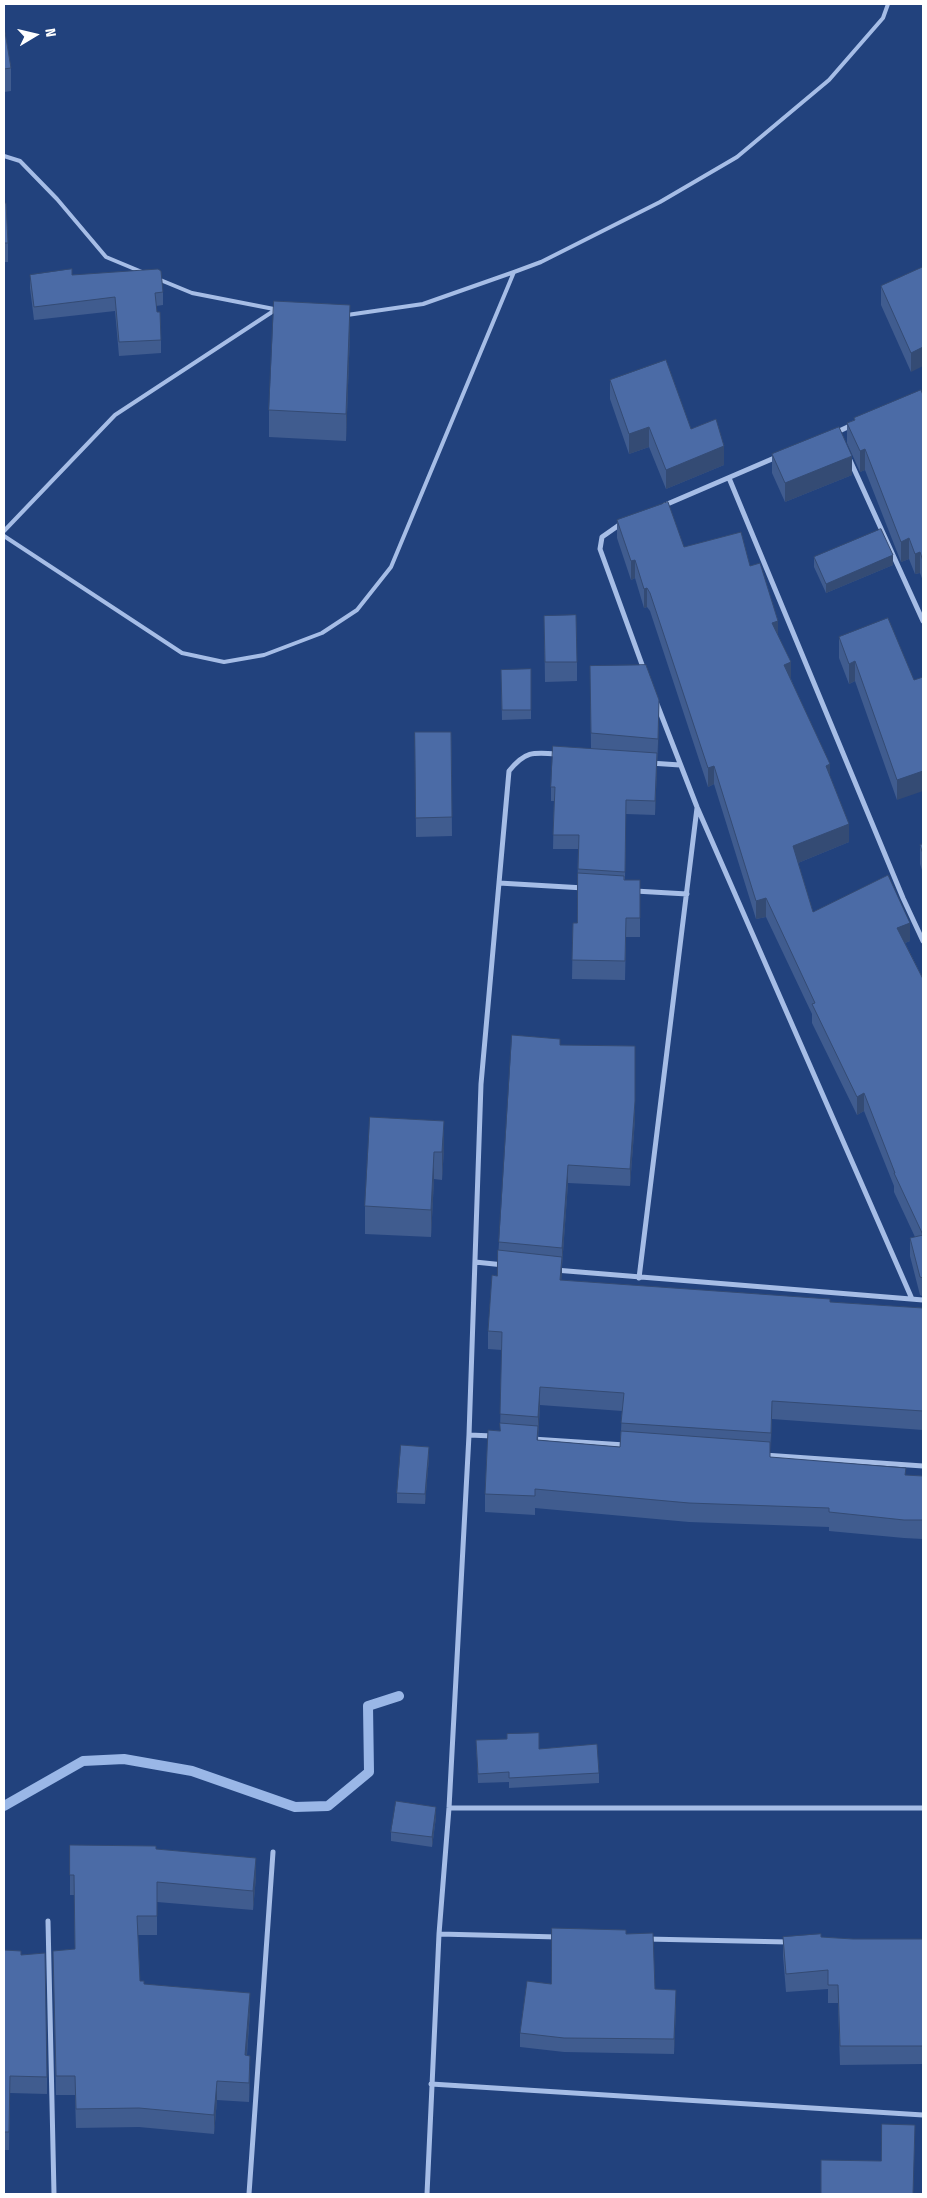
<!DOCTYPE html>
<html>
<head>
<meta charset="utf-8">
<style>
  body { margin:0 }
  #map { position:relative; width:927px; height:2198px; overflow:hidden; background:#22427d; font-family:"Fira Sans Condensed",sans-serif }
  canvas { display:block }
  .frame { position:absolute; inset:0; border:5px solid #fff; pointer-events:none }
  .north { position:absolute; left:10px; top:10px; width:50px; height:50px; -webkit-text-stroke:4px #22427d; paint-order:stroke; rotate:81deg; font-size:14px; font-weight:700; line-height:20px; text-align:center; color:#fff }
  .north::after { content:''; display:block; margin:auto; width:18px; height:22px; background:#fff; clip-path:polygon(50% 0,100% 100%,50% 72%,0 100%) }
</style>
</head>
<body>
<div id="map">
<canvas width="927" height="2198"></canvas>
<div class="frame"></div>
<div class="north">N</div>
</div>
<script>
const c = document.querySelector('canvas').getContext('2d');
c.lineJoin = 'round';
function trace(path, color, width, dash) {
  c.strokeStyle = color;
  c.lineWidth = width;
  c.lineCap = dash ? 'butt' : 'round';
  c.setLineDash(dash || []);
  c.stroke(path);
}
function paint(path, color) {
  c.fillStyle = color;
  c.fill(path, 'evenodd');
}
const stream = new Path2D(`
  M 4,1806 L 83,1761 L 124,1759 L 192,1771 L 295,1807 L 328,1806 L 369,1772 L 368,1706 L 399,1696`);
const service = new Path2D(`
  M 4,156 L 20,161 L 57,199 L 106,257 L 142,272
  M 158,279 L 192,293 L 279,310
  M 347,315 L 423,304 L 514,272 L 541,262 L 660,202 L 737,157 L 829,80 L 883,18 L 888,4
  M 4,531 L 115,415 L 275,310
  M 4,536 L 182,653 L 224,662 L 264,655 L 322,633 L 357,610 L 391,567 L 514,272`);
const minor = new Path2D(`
  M 835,433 L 852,425
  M 849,458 L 923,621
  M 729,478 L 903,898 L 923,941
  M 665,505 L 779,456
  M 622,523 L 602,537 L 600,549 L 644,670
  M 657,704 L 697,807 L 912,1299
  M 650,763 L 680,765
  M 499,883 L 584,888
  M 635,891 L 687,894
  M 475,1262 L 504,1265
  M 555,1270 L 923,1300
  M 639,1278 L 697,808
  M 469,1435 L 493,1436
  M 532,1439 L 625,1445
  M 764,1455 L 923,1466
  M 449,1808 L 923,1808
  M 48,1921 L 54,2194
  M 439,1934 L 558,1937
  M 646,1939 L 788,1942
  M 431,2084 L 923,2115
  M 249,2194 L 273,1852
  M 427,2194 L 439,1934 L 449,1808 L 469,1435 L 481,1084 L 509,771 C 525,751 533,752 557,754`);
const wall = new Path2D(`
  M 4,26 L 11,68 L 11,91 L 4,92 Z
  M 4,203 L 8,243 L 8,262 L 4,262 Z
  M 923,267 L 911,372 L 881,305 L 881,286 Z
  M 30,275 L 72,275 L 163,292 L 163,305 L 156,306 L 161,340 L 161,353 L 119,356 L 115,311 L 34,320 L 30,288 Z
  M 350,332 L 346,441 L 269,437 L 269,410 Z
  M 610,380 L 691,429 L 724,465 L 666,489 L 649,447 L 629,454 L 610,399 Z
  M 923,395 L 923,581 L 920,573 L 915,574 L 909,559 L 901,562 L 865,470 L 860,472 L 847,443 L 847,423 L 854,420 L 854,418 Z
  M 772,454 L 852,475 L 785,502 L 772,473 Z
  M 617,520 L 684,547 L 750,566 L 778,636 L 791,679 L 830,777 L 849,842 L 798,863 L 813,912 L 910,941 L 905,943 L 923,979 L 923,1308 L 922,1296 L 920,1295 L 910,1256 L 910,1238 L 915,1237 L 894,1192 L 894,1186 L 864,1111 L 857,1115 L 812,1023 L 812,1014 L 766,917 L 756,919 L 714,784 L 708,787 L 650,611 L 647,607 L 644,608 L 635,578 L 631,580 L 617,538 Z
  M 814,557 L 893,565 L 826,593 L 814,567 Z
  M 544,616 L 577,662 L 577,681 L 545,682 Z
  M 839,637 L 914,680 L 897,800 L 855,681 L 849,684 L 839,658 Z
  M 590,666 L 659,719 L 655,815 L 626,814 L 625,880 L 640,880 L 640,937 L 626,937 L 625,980 L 572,979 L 573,923 L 577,923 L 578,849 L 553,849 L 554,801 L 551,801 L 551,787 L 591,749 Z
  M 531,669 L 531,719 L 502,720 L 501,670 Z
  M 415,732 L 451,732 L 452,836 L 416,837 Z
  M 923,844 L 923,873 L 920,864 L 920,845 Z
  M 560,1045 L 635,1046 L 635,1119 L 630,1186 L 568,1183 L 561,1280 L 830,1302 L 923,1308 L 923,1430 L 772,1419 L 770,1451 L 770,1457 L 906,1475 L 923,1476 L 923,1539 L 904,1538 L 829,1531 L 829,1527 L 689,1522 L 535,1508 L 535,1515 L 485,1512 L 485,1494 L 500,1431 L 502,1350 L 488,1349 L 488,1331 L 497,1276 L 499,1242 ZM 540,1405 L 622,1411 L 621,1431 L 620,1447 L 538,1440 Z
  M 370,1117 L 444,1148 L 442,1180 L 434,1179 L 431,1237 L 365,1234 L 365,1206 Z
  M 429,1457 L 425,1504 L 397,1503 L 397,1493 Z
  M 476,1740 L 539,1749 L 599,1773 L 599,1783 L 509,1788 L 509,1782 L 478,1783 Z
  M 436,1817 L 432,1847 L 391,1841 L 391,1832 Z
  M 70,1845 L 156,1849 L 256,1877 L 253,1910 L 157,1902 L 157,1935 L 138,1935 L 140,1981 L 144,1984 L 250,2012 L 247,2055 L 250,2075 L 249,2102 L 217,2100 L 214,2134 L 139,2127 L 76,2128 L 75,2095 L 56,2095 L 53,1951 L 75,1949 L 74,1895 L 70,1895 Z
  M 626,1934 L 655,1989 L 676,2005 L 674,2054 L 564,2052 L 520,2047 L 520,2033 L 551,1984 Z
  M 783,1937 L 821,1937 L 853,1939 L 923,1939 L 923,2064 L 840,2065 L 838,2003 L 828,2003 L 828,1989 L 786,1992 L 783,1956 Z
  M 4,1950 L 21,1955 L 47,2077 L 47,2094 L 10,2093 L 9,2150 L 4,2150 Z`);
const shadedWall = new Path2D(`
  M 350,305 L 350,332 L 346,441 L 346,414 Z
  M 923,347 L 923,366 L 911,372 L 911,353 Z
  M 649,427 L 649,447 L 629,454 L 629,434 Z
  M 724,446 L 724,465 L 666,489 L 666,470 Z
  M 865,449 L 865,470 L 860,472 L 860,451 Z
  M 852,456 L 852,475 L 785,502 L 785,483 Z
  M 909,538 L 909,559 L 901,562 L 901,542 Z
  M 920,552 L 920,573 L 915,574 L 915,554 Z
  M 893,555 L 893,565 L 826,593 L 826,584 Z
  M 635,560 L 635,578 L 631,580 L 631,561 Z
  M 647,588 L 647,607 L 644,608 L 644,589 Z
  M 778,621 L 778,639 L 772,623 Z
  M 855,661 L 855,681 L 849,684 L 849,664 Z
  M 791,662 L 791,680 L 784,665 Z
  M 659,700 L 659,719 L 658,759 L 658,739 Z
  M 657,753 L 657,767 L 655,815 L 655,801 Z
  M 830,764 L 830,782 L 826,766 Z
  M 714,766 L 714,784 L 708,787 L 708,768 Z
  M 923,771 L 923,791 L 897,800 L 897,780 Z
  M 849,824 L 849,842 L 793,865 L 793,846 Z
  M 766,898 L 766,917 L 756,919 L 756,901 Z
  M 910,923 L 910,941 L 897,946 L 897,928 Z
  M 864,1093 L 864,1111 L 857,1115 L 857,1097 Z
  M 635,1101 L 635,1119 L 630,1186 L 630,1169 Z
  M 444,1121 L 444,1148 L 442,1180 L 442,1152 Z
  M 434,1152 L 434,1179 L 431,1237 L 431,1210 Z
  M 568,1165 L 568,1183 L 562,1266 L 562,1248 Z
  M 562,1257 L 562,1275 L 560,1299 L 560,1280 Z
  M 540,1387 L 540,1405 L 538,1435 L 538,1417 Z
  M 772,1401 L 772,1419 L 771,1451 L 771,1433 Z
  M 429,1447 L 429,1457 L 425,1504 L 425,1494 Z
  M 436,1807 L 436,1817 L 432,1847 L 432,1837 Z
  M 256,1858 L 256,1877 L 253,1910 L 253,1891 Z
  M 676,1990 L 676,2005 L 674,2054 L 674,2039 Z
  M 250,1993 L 250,2012 L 245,2075 L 245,2055 Z
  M 250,2056 L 250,2075 L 249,2102 L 249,2083 Z
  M 217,2081 L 217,2100 L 214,2134 L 214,2115 Z`);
const building = new Path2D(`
  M 4,26 L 11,68 L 4,69 Z
  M 4,203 L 6,203 L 8,243 L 4,243 Z
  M 923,267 L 923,347 L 911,353 L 881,286 Z
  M 72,269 L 72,275 L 158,269 L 161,271 L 163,292 L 155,293 L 157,312 L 160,312 L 161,340 L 119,342 L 115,297 L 34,307 L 30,275 Z
  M 274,301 L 350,305 L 346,414 L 269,410 Z
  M 666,360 L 691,429 L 716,419 L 724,446 L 666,470 L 649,427 L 629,434 L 610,380 Z
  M 921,390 L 923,395 L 923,561 L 920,552 L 915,554 L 909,538 L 901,542 L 865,449 L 860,451 L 847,423 L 855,420 L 854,418 Z
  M 839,427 L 852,456 L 785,483 L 772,454 Z
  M 668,502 L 684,547 L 741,532 L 750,566 L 760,563 L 778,621 L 772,623 L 791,662 L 784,665 L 830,764 L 826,766 L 849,824 L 793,846 L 813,912 L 888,875 L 910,923 L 897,928 L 923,979 L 923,1278 L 920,1277 L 910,1238 L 923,1235 L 894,1173 L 895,1173 L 864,1093 L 857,1097 L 812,1004 L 815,1003 L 766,898 L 756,901 L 714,766 L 708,768 L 650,593 L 647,588 L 644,589 L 635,560 L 631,561 L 617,520 Z
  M 881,529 L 893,555 L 826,584 L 814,557 Z
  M 576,615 L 577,662 L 545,662 L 544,616 Z
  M 888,618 L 914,680 L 923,677 L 923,771 L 897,780 L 855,661 L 849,664 L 839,637 Z
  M 646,665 L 659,700 L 658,739 L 591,733 L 590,666 Z
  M 531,669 L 531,710 L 502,710 L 501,670 Z
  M 415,732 L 451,732 L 452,817 L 416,818 Z
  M 553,746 L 657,753 L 655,801 L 626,800 L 625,872 L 578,869 L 579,835 L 553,835 L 555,787 L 551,787 Z
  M 923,844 L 923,854 L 920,845 Z
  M 578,873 L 624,876 L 624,880 L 640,880 L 640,918 L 626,918 L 625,961 L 572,960 L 573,923 L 577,923 Z
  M 512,1035 L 560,1039 L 560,1045 L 635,1046 L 635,1101 L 630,1169 L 568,1165 L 562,1248 L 499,1242 Z
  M 370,1117 L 444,1121 L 442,1152 L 434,1152 L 431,1210 L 365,1206 Z
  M 498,1250 L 562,1257 L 560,1280 L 830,1299 L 830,1302 L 923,1308 L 923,1411 L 772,1401 L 771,1433 L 621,1423 L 624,1393 L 540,1387 L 538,1417 L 500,1414 L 502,1332 L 488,1331 L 492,1275 L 497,1276 Z
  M 500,1423 L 538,1426 L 537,1440 L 620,1447 L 621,1431 L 770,1442 L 770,1457 L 906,1468 L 905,1475 L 923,1476 L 923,1520 L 904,1520 L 829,1512 L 829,1508 L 689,1503 L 535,1489 L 535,1496 L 485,1494 L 488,1430 L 500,1431 Z
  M 401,1445 L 429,1447 L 425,1494 L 397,1493 Z
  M 539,1733 L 539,1749 L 597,1744 L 599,1773 L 509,1778 L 509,1772 L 478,1774 L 476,1740 L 507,1739 L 507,1734 Z
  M 396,1801 L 436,1807 L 432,1837 L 391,1832 Z
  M 70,1845 L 156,1846 L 156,1849 L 256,1858 L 253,1891 L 157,1882 L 157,1916 L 137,1916 L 140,1981 L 144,1981 L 144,1984 L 250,1993 L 245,2055 L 250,2056 L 249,2083 L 217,2081 L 214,2115 L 139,2108 L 76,2109 L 75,2076 L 56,2076 L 53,1951 L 75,1949 L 74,1875 L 70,1875 Z
  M 552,1928 L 626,1930 L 626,1934 L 653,1933 L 655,1989 L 676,1990 L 674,2039 L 564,2038 L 520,2033 L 527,1981 L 551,1984 Z
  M 821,1934 L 821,1937 L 853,1939 L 923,1939 L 923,2046 L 840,2046 L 838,1985 L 828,1985 L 828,1970 L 786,1974 L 783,1937 Z
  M 4,1950 L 21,1951 L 21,1955 L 45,1953 L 47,2077 L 10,2076 L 9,2132 L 4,2132 Z
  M 882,2124 L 915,2125 L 913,2194 L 821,2194 L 821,2160 L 881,2161 Z`);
trace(stream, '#9ab7e7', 10);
trace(service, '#a6bde6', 4);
trace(minor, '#a6bde6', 5);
paint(wall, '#405c8f');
paint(shadedWall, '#344b74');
paint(building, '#4b6ba6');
trace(building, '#344b74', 1);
</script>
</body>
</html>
